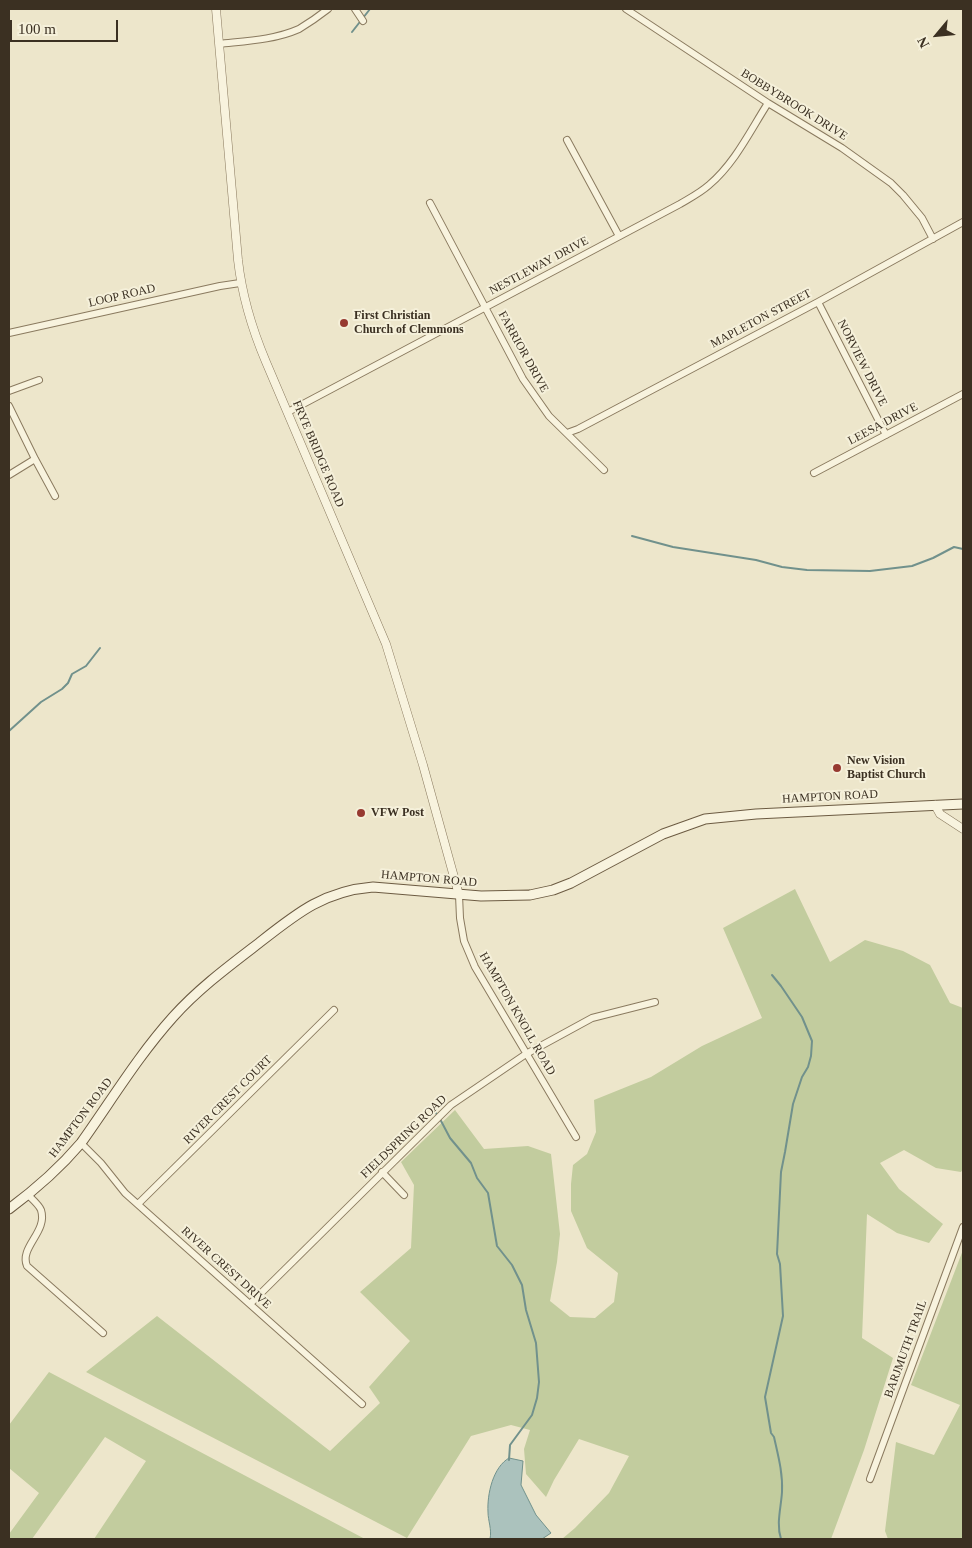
<!DOCTYPE html>
<html>
<head>
<meta charset="utf-8">
<style>
  body { margin:0 }
  #map { position:relative; width:972px; height:1548px; overflow:hidden; background:#ede6cb; font-family:"Times New Roman",serif }
  canvas { display:block }
  .frame { position:absolute; inset:0; border:10px solid #3b3022; pointer-events:none }
  .north { position:absolute; left:912px; top:10px; width:50px; height:50px; -webkit-text-stroke:4px #f5f0da; paint-order:stroke; rotate:242deg; font-size:14px; font-weight:700; line-height:20px; text-align:center; color:#3b3022 }
  .north::after { content:''; display:block; margin:auto; width:18px; height:22px; background:#3b3022; clip-path:polygon(50% 0,100% 100%,50% 72%,0 100%) }
  .scale { position:absolute; left:10px; top:20px; width:108px; height:22px; box-sizing:border-box; border:2px solid #3b3022; border-top:0; padding-left:6px; font-size:15px; line-height:18px; white-space:nowrap; color:#3b3022; -webkit-text-stroke:4px #f5f0da; paint-order:stroke }
</style>
</head>
<body>
<div id="map">
<canvas width="972" height="1548"></canvas>
<div class="frame"></div>
<div class="north">N</div>
<div class="scale">100 m</div>
</div>
<script>
const c = document.querySelector('canvas').getContext('2d');
c.lineJoin = 'round';
function paint(path, color) {
  c.fillStyle = color;
  c.fill(path, 'evenodd');
}
function trace(path, color, width, dash) {
  c.strokeStyle = color;
  c.lineWidth = width;
  c.lineCap = dash ? 'butt' : 'round';
  c.setLineDash(dash || []);
  c.stroke(path);
}
function label(font, color, halo, rows, align = 'center') {
  c.font = font + ' "Times New Roman",serif';
  c.lineWidth = 4;
  c.setLineDash([]);
  c.textBaseline = 'middle';
  c.strokeStyle = halo;
  c.fillStyle = color;
  for (const [text, x, y, turn = 0] of rows) {
    c.save();
    c.translate(x, y);
    c.rotate((+turn || 0) * Math.PI / 180);
    c.textAlign = isNaN(turn) ? turn : align;
    if (halo) c.strokeText(text, 0, 0);
    c.fillText(text, 0, 0);
    c.restore();
  }
}
const green = new Path2D(`
  M 795,889 L 830,962 L 865,940 L 903,951 L 930,965 L 950,1003 L 963,1008 L 963,1169 L 961,1172 L 936,1168 L 904,1150 L 880,1163 L 899,1189 L 943,1224 L 929,1243 L 897,1233 L 867,1214 L 862,1338 L 893,1358 L 864,1450 L 831,1539 L 562,1539 L 575,1528 L 609,1493 L 629,1456 L 579,1439 L 554,1480 L 546,1497 L 526,1474 L 524,1449 L 530,1430 L 511,1425 L 471,1436 L 407,1538 L 86,1372 L 157,1316 L 330,1451 L 380,1403 L 369,1387 L 410,1341 L 360,1292 L 411,1248 L 414,1185 L 401,1162 L 455,1110 L 484,1149 L 528,1146 L 551,1154 L 560,1234 L 557,1262 L 550,1301 L 570,1317 L 595,1318 L 614,1302 L 618,1273 L 587,1248 L 571,1211 L 571,1184 L 573,1165 L 587,1154 L 596,1132 L 594,1100 L 651,1077 L 702,1046 L 762,1018 L 723,928 Z
  M 963,1250 L 963,1539 L 888,1539 L 885,1531 L 896,1442 L 934,1455 L 960,1405 L 911,1385 Z
  M 49,1372 L 365,1539 L 94,1539 L 146,1461 L 105,1437 L 32,1539 L 9,1539 L 9,1534 L 39,1493 L 9,1468 L 9,1425 Z`);
const water = new Path2D(`
  M 509,1458 L 523,1461 L 521,1485 L 536,1515 L 551,1533 L 542,1539 L 490,1539 C 492,1529 488,1521 488,1512 C 487,1494 493,1467 509,1458 Z`);
const stream = new Path2D(`
  M 352,32 L 370,9
  M 632,536 L 673,547 L 756,560 L 782,567 L 807,570 L 870,571 L 912,566 L 933,558 L 954,547 L 963,549
  M 9,731 L 41,702 L 62,689 L 68,683 L 72,674 L 86,666 L 100,648
  M 772,975 L 781,986 L 802,1017 L 812,1041 L 811,1056 L 808,1067 L 802,1077 L 793,1104 L 785,1152 L 781,1172 L 777,1254 L 780,1264 L 783,1316 L 765,1397 L 771,1433 L 774,1437 C 778,1455 783,1473 782,1492 C 781,1508 776,1524 781,1539
  M 434,1108 L 437,1115
  M 440,1119 L 450,1138 L 471,1163 L 477,1178 L 488,1193 L 497,1246 L 512,1265 L 522,1285 L 526,1310 L 536,1343 L 539,1382 L 537,1398 L 532,1415 L 510,1445 L 509,1460`);
const minor = new Path2D(`
  M 355,9 L 363,21
  M 626,9 L 768,103 L 842,148 L 891,183 L 903,195 L 922,218 L 933,239
  M 219,44 C 246,41 274,40 299,29 C 309,23 319,16 328,9
  M 567,140 L 619,236
  M 430,203 L 523,379 L 549,416 L 604,470
  M 818,302 L 886,435
  M 9,333 L 220,286 L 240,283
  M 9,391 L 39,380
  M 9,406 L 35,459 L 55,496
  M 288,412 L 680,204 C 690,198 700,193 709,185 C 735,163 750,131 768,103
  M 567,433 L 578,429 L 818,302 L 963,222
  M 814,473 L 963,394
  M 9,475 L 35,459
  M 459,895 L 460,918 L 464,941 L 475,967 L 576,1137
  M 81,1143 L 101,1163 L 125,1193 L 362,1404
  M 382,1172 L 404,1195
  M 28,1195 C 32,1199 39,1205 41,1210 C 48,1232 19,1247 27,1266 L 103,1333
  M 138,1204 L 334,1010
  M 250,1304 L 451,1105 L 526,1054 L 592,1018 L 655,1002
  M 870,1479 L 963,1227`);
const tertiary = new Path2D(`
  M 216,9 L 238,260 C 242,296 252,329 266,362 L 386,644 L 423,765 L 459,895
  M 935,805 L 940,814 L 963,829`);
const secondary = new Path2D(`
  M 9,1209 C 36,1189 59,1169 81,1143 C 111,1101 138,1056 173,1017 C 198,989 229,966 259,943 C 297,913 324,891 373,887 L 481,896 L 530,895 L 553,890 L 571,883 L 663,834 L 705,819 L 756,814 L 963,804`);
const markers = [
  [344,323,5,"#973a31"],
  [837,768,5,"#973a31"],
  [361,813,5,"#973a31"]
];
const streetNames = [
  ["BOBBYBROOK DRIVE",794,105,32],
  ["NESTLEWAY DRIVE",539,266,-28],
  ["LOOP ROAD",122,296,-13],
  ["MAPLETON STREET",761,319,-28],
  ["FARRIOR DRIVE",523,352,61],
  ["NORVIEW DRIVE",862,363,63],
  ["LEESA DRIVE",883,424,-28],
  ["FRYE BRIDGE ROAD",318,454,67],
  ["HAMPTON ROAD",830,797,-3],
  ["HAMPTON ROAD",429,879,5],
  ["HAMPTON KNOLL ROAD",517,1014,60],
  ["RIVER CREST COURT",228,1100,-45],
  ["HAMPTON ROAD",81,1118,-53],
  ["FIELDSPRING ROAD",404,1137,-44],
  ["RIVER CREST DRIVE",226,1268,42],
  ["BARJMUTH TRAIL",906,1349,-70]
];
const poiNames = [
  ["First Christian",354,316],
  ["Church of Clemmons",354,330],
  ["New Vision",847,761],
  ["Baptist Church",847,775],
  ["VFW Post",371,813]
];
paint(green, '#c2cc9e');
paint(water, '#abc2bd');
trace(water, '#71918c', 1);
trace(stream, '#71918c', 2);
trace(minor, '#8a7a5f', 8);
trace(tertiary, '#8a7a5f', 9);
trace(secondary, '#6c5b42', 11);
trace(minor, '#f8f3de', 6);
trace(tertiary, '#f8f3de', 8);
trace(secondary, '#f8f3de', 9);
for (const [x, y, r, color] of markers) {
  const dot = new Path2D();
  dot.arc(x, y, r, 0, 2 * Math.PI);
  c.fillStyle = color;
  c.fill(dot);
  trace(dot, '#f5f0da', 2);
}
label('12px', '#3b3022', '#f5f0da', streetNames);
label('bold 12px', '#3b3022', '#f5f0da', poiNames, 'left');
</script>
</body>
</html>
